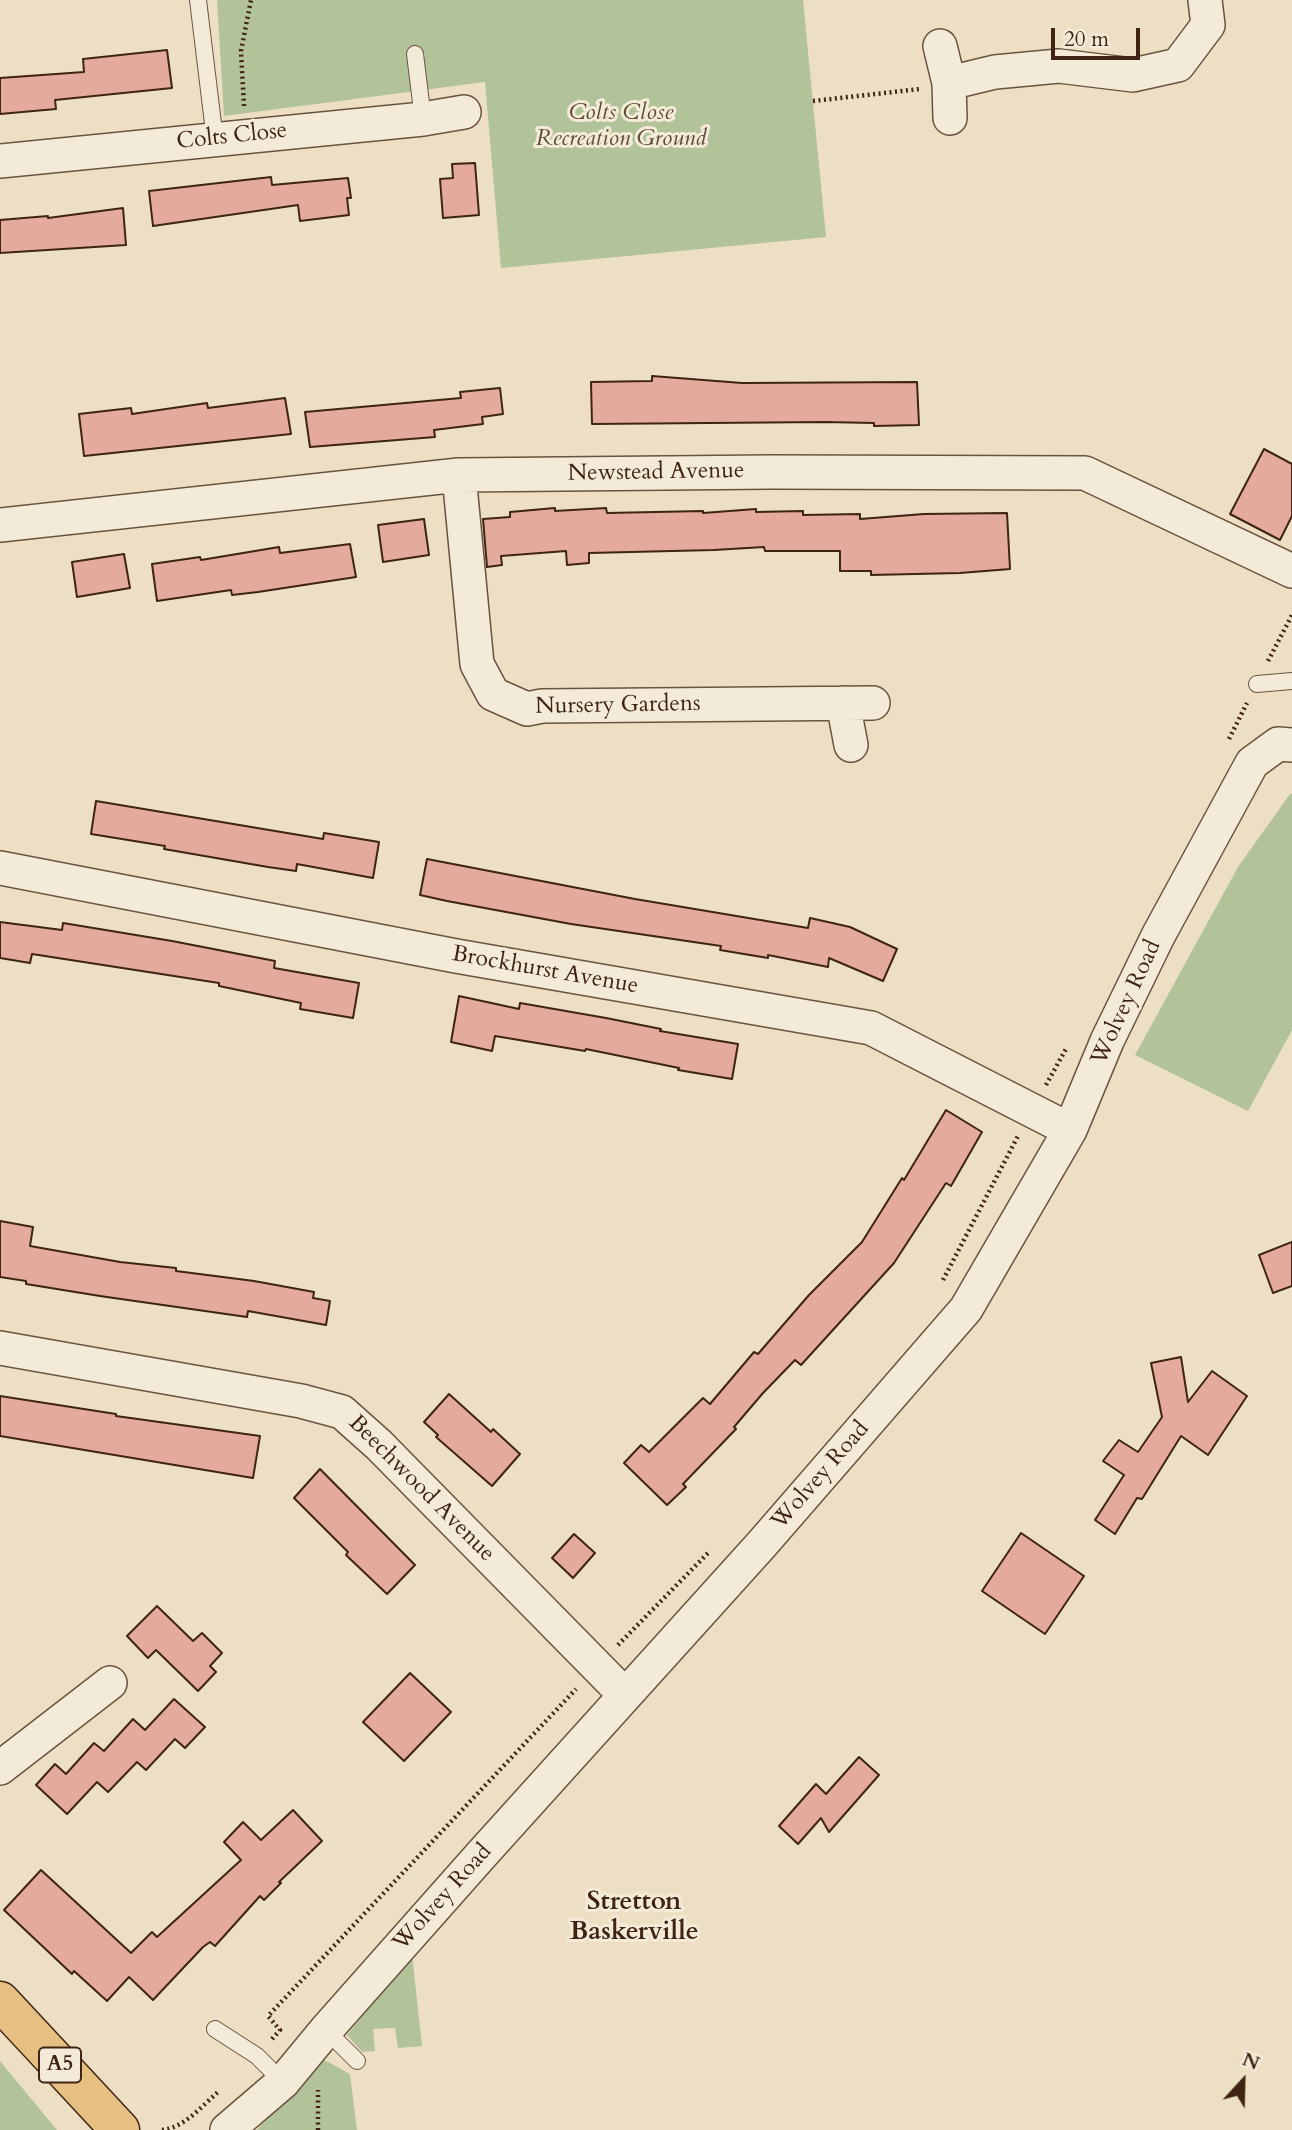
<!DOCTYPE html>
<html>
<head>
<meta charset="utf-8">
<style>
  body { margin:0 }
  #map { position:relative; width:1292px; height:2130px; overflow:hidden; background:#eddfc3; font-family:Cardo,serif }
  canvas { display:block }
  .north { position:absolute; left:1208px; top:2046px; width:70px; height:70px; -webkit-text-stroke:5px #f3ead8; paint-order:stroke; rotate:22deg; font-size:19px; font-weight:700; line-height:28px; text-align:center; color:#3f2413 }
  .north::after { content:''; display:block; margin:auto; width:24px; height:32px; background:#3f2413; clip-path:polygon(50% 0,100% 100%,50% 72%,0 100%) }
  .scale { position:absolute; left:1051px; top:28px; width:89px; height:32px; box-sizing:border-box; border:4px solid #3f2413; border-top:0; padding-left:9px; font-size:21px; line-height:24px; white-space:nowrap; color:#3f2413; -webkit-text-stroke:5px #f3ead8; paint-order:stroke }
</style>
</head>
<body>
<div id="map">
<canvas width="1292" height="2130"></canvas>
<div class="north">N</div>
<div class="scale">20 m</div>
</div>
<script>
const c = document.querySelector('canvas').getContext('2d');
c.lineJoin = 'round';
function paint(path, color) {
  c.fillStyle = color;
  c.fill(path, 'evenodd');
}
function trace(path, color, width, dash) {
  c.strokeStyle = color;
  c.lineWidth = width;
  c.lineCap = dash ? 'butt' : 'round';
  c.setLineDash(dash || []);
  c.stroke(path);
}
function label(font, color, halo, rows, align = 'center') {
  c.font = font + ' Cardo,serif';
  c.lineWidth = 6;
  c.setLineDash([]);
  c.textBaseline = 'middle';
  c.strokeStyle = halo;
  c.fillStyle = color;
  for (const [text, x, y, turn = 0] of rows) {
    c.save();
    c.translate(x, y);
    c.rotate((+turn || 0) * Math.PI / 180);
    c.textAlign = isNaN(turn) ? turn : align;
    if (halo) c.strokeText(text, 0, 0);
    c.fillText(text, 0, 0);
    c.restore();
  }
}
const green = new Path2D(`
  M 217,0 L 803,0 L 826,237 L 501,268 L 485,82 L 224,116 Z
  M 1290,794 L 1292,794 L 1292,1030 L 1248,1111 L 1135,1055 L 1238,867 Z
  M 412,1954 L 422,2046 L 398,2048 L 395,2028 L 373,2029 L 375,2051 L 362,2052 L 347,2035 Z
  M 321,2058 L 350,2074 L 357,2130 L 257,2130 Z
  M 0,2061 L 57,2130 L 0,2130 Z`);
const building = new Path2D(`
  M 167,50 L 172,88 L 55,100 L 56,109 L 0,114 L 0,78 L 84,72 L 83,59 Z
  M 475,163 L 479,215 L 443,218 L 440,179 L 453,178 L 452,164 Z
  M 271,177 L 272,185 L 348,178 L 351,198 L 347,198 L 349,215 L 300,221 L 298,205 L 153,226 L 149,191 Z
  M 123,208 L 126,245 L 0,253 L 0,220 L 48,216 L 48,218 Z
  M 652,376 L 742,383 L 917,382 L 919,425 L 874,426 L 874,423 L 825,422 L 592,424 L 591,382 L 652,381 Z
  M 500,388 L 503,414 L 482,417 L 483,424 L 434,430 L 435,437 L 310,447 L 305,412 L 461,398 L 460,392 Z
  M 285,398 L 291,434 L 84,456 L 79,414 L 131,408 L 132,414 L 207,403 L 208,408 Z
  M 1264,449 L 1292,464 L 1292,516 L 1280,540 L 1230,514 Z
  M 555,508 L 555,511 L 606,508 L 607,513 L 703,511 L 703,513 L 756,509 L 756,512 L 803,511 L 803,515 L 860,514 L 860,519 L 924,514 L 1007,513 L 1010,569 L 960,573 L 871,575 L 871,571 L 840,571 L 840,551 L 765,551 L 764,547 L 714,550 L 589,553 L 589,563 L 567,565 L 566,551 L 501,556 L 502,565 L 487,567 L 483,519 L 510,517 L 510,512 Z
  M 424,519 L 429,555 L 383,562 L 378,525 Z
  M 350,544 L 356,577 L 258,592 L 232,595 L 231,590 L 157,601 L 152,564 L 200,557 L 201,560 L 279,547 L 280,553 Z
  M 124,554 L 130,588 L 77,597 L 72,562 Z
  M 96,801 L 323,839 L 324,833 L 379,842 L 373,878 L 297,864 L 296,871 L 268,867 L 164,849 L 165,846 L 91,834 Z
  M 427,859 L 635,899 L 808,928 L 810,918 L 850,927 L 897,949 L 883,981 L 829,958 L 828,967 L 768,955 L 768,958 L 720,950 L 721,946 L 571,924 L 447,901 L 420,895 Z
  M 0,922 L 62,930 L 63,923 L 172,941 L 275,961 L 274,968 L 359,983 L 353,1018 L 300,1009 L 301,1003 L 219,986 L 219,983 L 32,954 L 30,963 L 0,958 Z
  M 459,996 L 519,1009 L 520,1003 L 606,1018 L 661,1029 L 660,1031 L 738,1044 L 732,1079 L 678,1070 L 679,1068 L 586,1049 L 585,1051 L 495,1036 L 492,1051 L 451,1042 Z
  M 946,1110 L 982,1132 L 951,1186 L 946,1183 L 894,1263 L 801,1365 L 795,1360 L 763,1393 L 734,1427 L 736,1429 L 683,1484 L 686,1487 L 667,1505 L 624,1463 L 641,1445 L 649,1452 L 703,1398 L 710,1404 L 754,1352 L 758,1354 L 809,1295 L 862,1242 L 902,1178 L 904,1180 Z
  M 0,1221 L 33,1227 L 30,1246 L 120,1262 L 176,1268 L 176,1271 L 254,1281 L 314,1292 L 313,1298 L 330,1301 L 326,1325 L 248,1311 L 247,1317 L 100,1296 L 26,1284 L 26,1281 L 0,1277 Z
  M 1292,1242 L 1292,1286 L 1273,1293 L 1259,1255 Z
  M 1181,1357 L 1188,1402 L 1212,1371 L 1247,1396 L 1208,1455 L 1181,1436 L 1142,1499 L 1137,1498 L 1115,1534 L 1095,1520 L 1124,1475 L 1103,1461 L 1119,1440 L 1138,1452 L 1162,1417 L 1151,1363 Z
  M 449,1394 L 491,1432 L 493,1429 L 520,1454 L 492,1486 L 436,1437 L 438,1435 L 424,1422 Z
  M 0,1396 L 116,1414 L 116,1416 L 260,1436 L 253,1478 L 0,1436 Z
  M 320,1469 L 415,1565 L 387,1594 L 346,1555 L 348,1552 L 294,1498 Z
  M 1021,1533 L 1084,1576 L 1045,1634 L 982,1591 Z
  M 574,1534 L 595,1553 L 573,1578 L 552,1558 Z
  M 157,1606 L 193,1641 L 202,1633 L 222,1653 L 210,1666 L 216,1672 L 198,1691 L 156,1650 L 148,1658 L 127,1636 Z
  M 410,1673 L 451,1712 L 404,1761 L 363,1722 Z
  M 174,1699 L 205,1727 L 185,1748 L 175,1739 L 146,1770 L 137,1762 L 108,1792 L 97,1782 L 67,1814 L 36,1785 L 55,1764 L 66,1774 L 94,1743 L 104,1751 L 133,1719 L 145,1730 Z
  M 859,1757 L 879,1775 L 829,1832 L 821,1818 L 798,1844 L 779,1826 L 816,1784 L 826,1794 Z
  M 293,1810 L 322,1841 L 279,1882 L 281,1883 L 264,1900 L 260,1896 L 215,1946 L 210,1942 L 203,1947 L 153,2000 L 129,1977 L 107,2001 L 74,1971 L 72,1974 L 4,1910 L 41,1870 L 131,1953 L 152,1932 L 157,1937 L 241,1860 L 224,1842 L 243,1822 L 261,1840 Z`);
const path = new Path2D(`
  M 813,101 L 920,89
  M 244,106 L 241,51 L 251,0
  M 1268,661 L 1292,615
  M 1229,739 L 1247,703
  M 1046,1085 L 1067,1047
  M 943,1280 L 1018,1136
  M 618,1645 L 708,1553
  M 272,2039 L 280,2030 L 268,2016 L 576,1689
  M 162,2130 C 184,2128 202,2106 218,2092
  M 318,2130 L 318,2090`);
const service = new Path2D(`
  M 198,0 L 215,140
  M 415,54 L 423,119
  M 1257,684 L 1292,681
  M 215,2029 L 257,2056 L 283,2082
  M 326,2030 L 357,2061`);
const minor = new Path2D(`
  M 940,46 L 949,83 L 950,118
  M 949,83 L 995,72 L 1059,66 L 1133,75 L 1178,65 L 1208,25 L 1205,0
  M 0,161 L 423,119 L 464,112
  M 459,475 L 477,664 L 493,694 L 527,709 L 542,706 L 873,703
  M 0,525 L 459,475 L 771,472 L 1085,473 L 1292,571
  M 843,703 L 851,745
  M 0,868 L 456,956 L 871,1028 L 1070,1130
  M 0,1348 L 301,1401 L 342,1412 L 379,1445 L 625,1695
  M 0,1768 L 110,1683
  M 227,2130 L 283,2082 L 326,2030 L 482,1854 L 762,1544 L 966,1309 L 1070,1130 L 1107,1041 L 1158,936 L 1252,763 L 1278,744 L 1292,745`);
const trunk = new Path2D(`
  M 0,2001 L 120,2130`);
const shields = [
  [60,2065,42]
];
const shieldNames = [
  ["A5",60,2065]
];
const parkNames = [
  ["Colts Close",621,114],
  ["Recreation Ground",621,140]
];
const streetNames = [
  ["Colts Close",232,137,-6],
  ["Newstead Avenue",656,473,-1],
  ["Nursery Gardens",618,706,-1],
  ["Brockhurst Avenue",545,971,10],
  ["Wolvey Road",1127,1003,-65],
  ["Wolvey Road",821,1476,-49],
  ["Beechwood Avenue",421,1489,45],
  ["Wolvey Road",443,1898,-48]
];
const quarterNames = [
  ["Stretton",634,1903],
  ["Baskerville",634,1933]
];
paint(green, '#b2c399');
paint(building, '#e4aa9c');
trace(building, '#3f2413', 2);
trace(service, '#6a533f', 18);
trace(minor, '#6a533f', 36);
trace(trunk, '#3f2413', 41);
trace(path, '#3f2413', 4.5, [2, 3.5]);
trace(service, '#f3ead8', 16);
trace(minor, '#f3ead8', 33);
trace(trunk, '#e6c082', 38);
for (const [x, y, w] of shields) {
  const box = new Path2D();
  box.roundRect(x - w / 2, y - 17.5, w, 35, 5);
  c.fillStyle = '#f3ead8';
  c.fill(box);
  trace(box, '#3f2413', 2);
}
label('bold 21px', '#3f2413', null, shieldNames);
label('italic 23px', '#5c4c34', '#f3ead8', parkNames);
label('23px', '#3f2413', '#f3ead8', streetNames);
label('bold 26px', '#3f2413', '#f3ead8', quarterNames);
</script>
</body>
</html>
